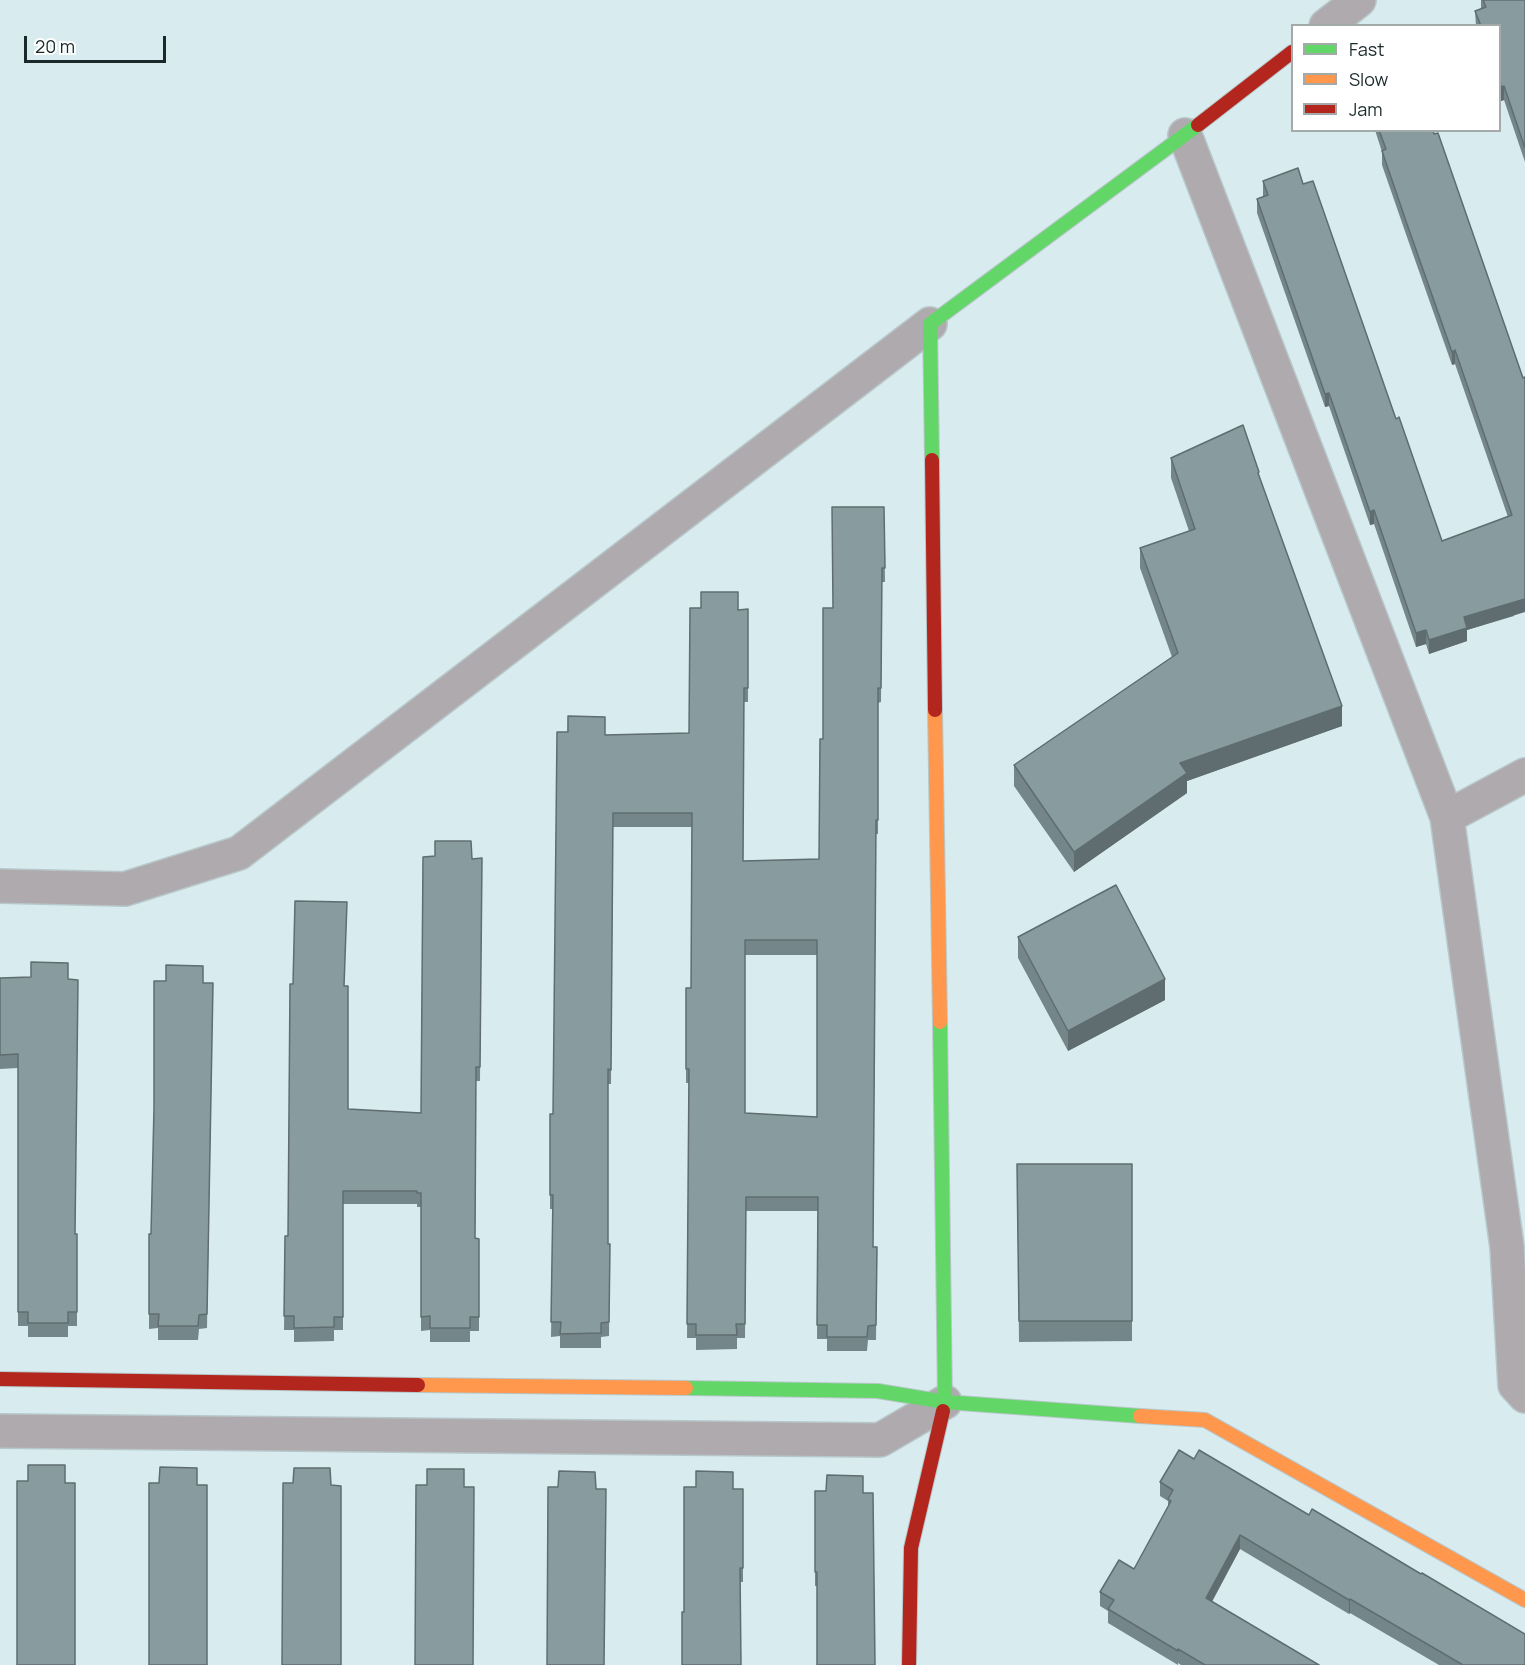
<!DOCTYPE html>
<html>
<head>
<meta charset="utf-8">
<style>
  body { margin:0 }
  #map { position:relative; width:1525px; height:1665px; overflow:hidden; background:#d8ecef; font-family:Manrope,sans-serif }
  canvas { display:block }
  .legend { position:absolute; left:1291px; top:24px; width:210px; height:108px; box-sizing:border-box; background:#fff; border:2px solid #a4a9aa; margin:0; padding:8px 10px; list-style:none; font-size:18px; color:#1b292b }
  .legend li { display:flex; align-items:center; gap:12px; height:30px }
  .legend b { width:30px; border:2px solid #a4a9aa }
  .scale { position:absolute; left:24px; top:36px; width:142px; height:27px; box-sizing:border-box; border:3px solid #1b292b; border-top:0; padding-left:8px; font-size:18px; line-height:21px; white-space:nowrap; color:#1b292b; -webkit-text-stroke:4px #fff; paint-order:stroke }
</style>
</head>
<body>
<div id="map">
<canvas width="1525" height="1665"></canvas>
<ul class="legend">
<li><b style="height:8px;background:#63d668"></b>Fast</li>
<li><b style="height:8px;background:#ff974d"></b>Slow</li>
<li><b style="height:8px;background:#b3261e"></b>Jam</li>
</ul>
<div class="scale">20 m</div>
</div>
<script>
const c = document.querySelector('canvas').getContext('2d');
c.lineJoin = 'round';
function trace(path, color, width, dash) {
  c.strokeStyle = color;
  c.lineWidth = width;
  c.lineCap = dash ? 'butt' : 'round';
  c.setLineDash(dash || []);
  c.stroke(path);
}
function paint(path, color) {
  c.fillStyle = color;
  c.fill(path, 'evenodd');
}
const street = new Path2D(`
  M 1326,26 L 1359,0
  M 1185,135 L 1447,817 L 1507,1247 L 1515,1385 L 1525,1396
  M 1447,817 L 1525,775
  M 0,886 L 125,889 L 239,853 L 930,324
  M 0,1431 L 880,1440 L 945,1402`);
const fast = new Path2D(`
  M 932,460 L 930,324 L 1198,125
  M 940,1022 L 945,1402 L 943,1411
  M 686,1388 L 878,1391 L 945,1402 L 1140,1416`);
const slow = new Path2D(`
  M 935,710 L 940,1022
  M 418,1385 L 686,1388
  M 1140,1416 L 1205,1420 L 1525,1600`);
const jam = new Path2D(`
  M 1198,125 L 1292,52
  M 932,460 L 935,710
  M 0,1379 L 418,1385
  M 909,1665 L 911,1548 L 943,1411`);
const wall = new Path2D(`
  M 1481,0 L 1525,0 L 1525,162 L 1504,100 L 1501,101 L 1500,95 L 1500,26 L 1476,26 L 1475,11 L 1481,9 Z
  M 1375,130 L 1433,130 L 1523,378 L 1514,616 L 1467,630 L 1467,641 L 1429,654 L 1426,644 L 1416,647 L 1374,524 L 1370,525 L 1329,406 L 1325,407 L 1257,213 L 1257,199 L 1263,197 L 1263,181 L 1303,184 L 1396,419 L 1442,541 L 1508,517 L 1455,364 L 1452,365 L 1408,240 L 1382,165 L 1382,152 Z
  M 1171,458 L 1259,477 L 1342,726 L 1187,781 L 1187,793 L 1074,872 L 1014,786 L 1014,765 L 1172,657 L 1140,568 L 1140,548 L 1189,531 L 1171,478 Z
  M 884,507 L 885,582 L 882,582 L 881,702 L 878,703 L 878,834 L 876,834 L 873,1247 L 877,1247 L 876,1340 L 868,1340 L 867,1351 L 827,1351 L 827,1339 L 817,1339 L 818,1211 L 746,1211 L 745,1338 L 737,1338 L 737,1349 L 696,1350 L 696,1338 L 687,1338 L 689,1083 L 686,1083 L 686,988 L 691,988 L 692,827 L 613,827 L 611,1084 L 608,1084 L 608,1244 L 610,1244 L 609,1336 L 601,1337 L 601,1348 L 560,1348 L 560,1336 L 551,1337 L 553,1209 L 550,1209 L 550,1114 L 553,1114 L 568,716 L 605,735 L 689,733 L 738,610 L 748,609 L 748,702 L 744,702 L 743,861 L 819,859 L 823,739 L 833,608 ZM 745,955 L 817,955 L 817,1117 L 745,1113 Z
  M 482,858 L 480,1081 L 476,1081 L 475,1238 L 479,1239 L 479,1331 L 470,1331 L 470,1342 L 430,1342 L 430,1330 L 421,1331 L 421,1207 L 417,1207 L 417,1204 L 343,1204 L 343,1330 L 334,1330 L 334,1341 L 294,1342 L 294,1330 L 284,1330 L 285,1236 L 288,1236 L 345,986 L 348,1109 L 421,1113 L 472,859 Z
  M 1018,937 L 1165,1000 L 1068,1051 L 1018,958 Z
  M 0,978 L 75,1234 L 77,1234 L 77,1326 L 68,1326 L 68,1337 L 28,1337 L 28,1326 L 18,1326 L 18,1068 L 0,1069 Z
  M 203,983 L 213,983 L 207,1328 L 199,1329 L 198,1340 L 158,1340 L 158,1328 L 149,1329 L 149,1234 L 151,1234 Z
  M 1017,1164 L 1132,1164 L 1132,1341 L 1019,1342 Z
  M 1160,1482 L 1525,1665 L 1439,1665 L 1350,1613 L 1349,1614 L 1240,1549 L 1212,1602 L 1319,1665 L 1181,1665 L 1178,1663 L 1178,1665 L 1108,1623 L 1108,1611 L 1100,1606 L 1100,1592 L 1134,1569 L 1168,1507 L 1168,1501 L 1160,1496 Z
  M 733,1489 L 743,1489 L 743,1582 L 740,1582 L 684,1612 Z
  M 815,1491 L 863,1493 L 817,1586 L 815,1586 Z`);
const shadedWall = new Path2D(`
  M 1504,86 L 1504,100 L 1501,101 L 1501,87 Z
  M 1455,350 L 1455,364 L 1452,365 L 1452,352 Z
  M 1329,393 L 1329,406 L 1325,407 L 1325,394 Z
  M 1374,510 L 1374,524 L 1370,525 L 1370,512 Z
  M 1525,599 L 1525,612 L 1467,630 L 1467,641 L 1429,654 L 1429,640 L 1464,617 Z
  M 1426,630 L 1426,644 L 1416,647 L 1416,633 Z
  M 1342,706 L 1342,726 L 1187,781 L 1187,793 L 1074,872 L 1074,852 L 1180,763 Z
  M 1165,979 L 1165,1000 L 1068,1051 L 1068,1031 Z
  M 1240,1535 L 1240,1549 L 1206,1612 L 1206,1598 Z
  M 1350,1599 L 1350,1613 L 1349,1614 L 1349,1600 Z`);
const building = new Path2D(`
  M 1483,0 L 1525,0 L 1525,148 L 1504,86 L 1501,87 L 1500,81 L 1500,26 L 1481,26 L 1475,11 L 1486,7 Z
  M 1379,130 L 1433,130 L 1434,134 L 1438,133 L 1523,378 L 1525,377 L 1525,599 L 1464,617 L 1467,628 L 1429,640 L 1426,630 L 1416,633 L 1374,510 L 1370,512 L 1329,393 L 1325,394 L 1257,199 L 1268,195 L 1263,181 L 1298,168 L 1303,184 L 1313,181 L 1396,419 L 1399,417 L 1442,541 L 1512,515 L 1455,350 L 1452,352 L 1408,227 L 1382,151 L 1386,149 Z
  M 1243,425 L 1259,472 L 1258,473 L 1342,706 L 1180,763 L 1187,773 L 1074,852 L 1014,765 L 1178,653 L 1140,548 L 1195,529 L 1171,458 Z
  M 832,507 L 884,507 L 885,568 L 882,568 L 881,688 L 878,688 L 878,820 L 876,820 L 873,1247 L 877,1247 L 876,1325 L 868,1326 L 867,1337 L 827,1337 L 827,1325 L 817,1325 L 818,1197 L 746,1197 L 745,1324 L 736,1324 L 737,1335 L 696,1335 L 696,1324 L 687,1324 L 689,1069 L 686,1069 L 686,988 L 691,988 L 692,813 L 613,813 L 611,1070 L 608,1069 L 608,1244 L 610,1244 L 609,1322 L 601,1323 L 601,1333 L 560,1334 L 561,1322 L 551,1322 L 553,1195 L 550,1195 L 550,1114 L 553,1114 L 557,732 L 568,732 L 568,716 L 605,717 L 605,735 L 689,733 L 690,608 L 701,608 L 701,592 L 738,592 L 738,610 L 748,609 L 748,688 L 744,688 L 743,861 L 819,859 L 820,739 L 823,739 L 823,608 L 833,608 ZM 745,940 L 817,940 L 817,1117 L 745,1113 Z
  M 435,841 L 471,841 L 472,859 L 482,858 L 480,1067 L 476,1067 L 475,1238 L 479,1239 L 479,1317 L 470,1317 L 470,1328 L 430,1328 L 430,1316 L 421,1317 L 421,1193 L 417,1193 L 417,1191 L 343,1191 L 343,1317 L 334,1317 L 334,1327 L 294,1328 L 294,1316 L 284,1316 L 285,1236 L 288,1236 L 290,984 L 293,984 L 295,901 L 347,902 L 344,986 L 348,986 L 348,1109 L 421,1113 L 423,857 L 435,856 Z
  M 1116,885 L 1165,979 L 1068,1031 L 1018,937 Z
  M 31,962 L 68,963 L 68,979 L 78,980 L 75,1234 L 77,1234 L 77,1312 L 68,1312 L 68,1323 L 28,1323 L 28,1312 L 18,1312 L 18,1054 L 0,1055 L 0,978 L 31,977 Z
  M 166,965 L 203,966 L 203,983 L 213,983 L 207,1314 L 199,1315 L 198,1326 L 158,1326 L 159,1314 L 149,1314 L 149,1234 L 151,1234 L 154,1108 L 154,981 L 166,981 Z
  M 1017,1164 L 1132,1164 L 1132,1321 L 1019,1321 Z
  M 1179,1450 L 1194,1459 L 1199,1450 L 1309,1515 L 1312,1509 L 1421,1574 L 1422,1573 L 1525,1634 L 1525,1665 L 1463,1665 L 1350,1599 L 1349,1600 L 1240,1535 L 1206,1598 L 1319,1665 L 1205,1665 L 1178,1649 L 1178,1651 L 1108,1609 L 1114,1600 L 1100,1592 L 1119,1560 L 1134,1569 L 1171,1501 L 1168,1499 L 1173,1490 L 1160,1482 Z
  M 28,1465 L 65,1465 L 65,1483 L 75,1483 L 75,1665 L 17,1665 L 17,1481 L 28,1481 Z
  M 160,1467 L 197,1468 L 197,1485 L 207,1485 L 207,1665 L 149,1665 L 149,1483 L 159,1483 Z
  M 294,1468 L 330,1468 L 331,1485 L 341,1486 L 341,1665 L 282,1665 L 283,1483 L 293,1483 Z
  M 427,1469 L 464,1469 L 464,1487 L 474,1487 L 473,1665 L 415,1665 L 416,1485 L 427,1485 Z
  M 559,1471 L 595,1472 L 596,1489 L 606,1489 L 604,1665 L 547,1665 L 548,1487 L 558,1487 Z
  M 696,1471 L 733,1472 L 733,1489 L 743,1489 L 743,1568 L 740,1568 L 741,1665 L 682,1665 L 682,1612 L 684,1612 L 684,1487 L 696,1487 Z
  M 827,1475 L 863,1476 L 863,1493 L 873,1493 L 875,1665 L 817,1665 L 817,1572 L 815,1572 L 815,1491 L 826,1491 Z`);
trace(street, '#b8c7ca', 36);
trace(fast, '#b8c7ca', 16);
trace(slow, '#b8c7ca', 16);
trace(jam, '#b8c7ca', 16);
trace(street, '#afaaae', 33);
trace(fast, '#63d668', 14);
trace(slow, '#ff974d', 14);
trace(jam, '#b3261e', 14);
paint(wall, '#75868a');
paint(shadedWall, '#5f6d70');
paint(building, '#889ca0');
trace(building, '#5f6d70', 1.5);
</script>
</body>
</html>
